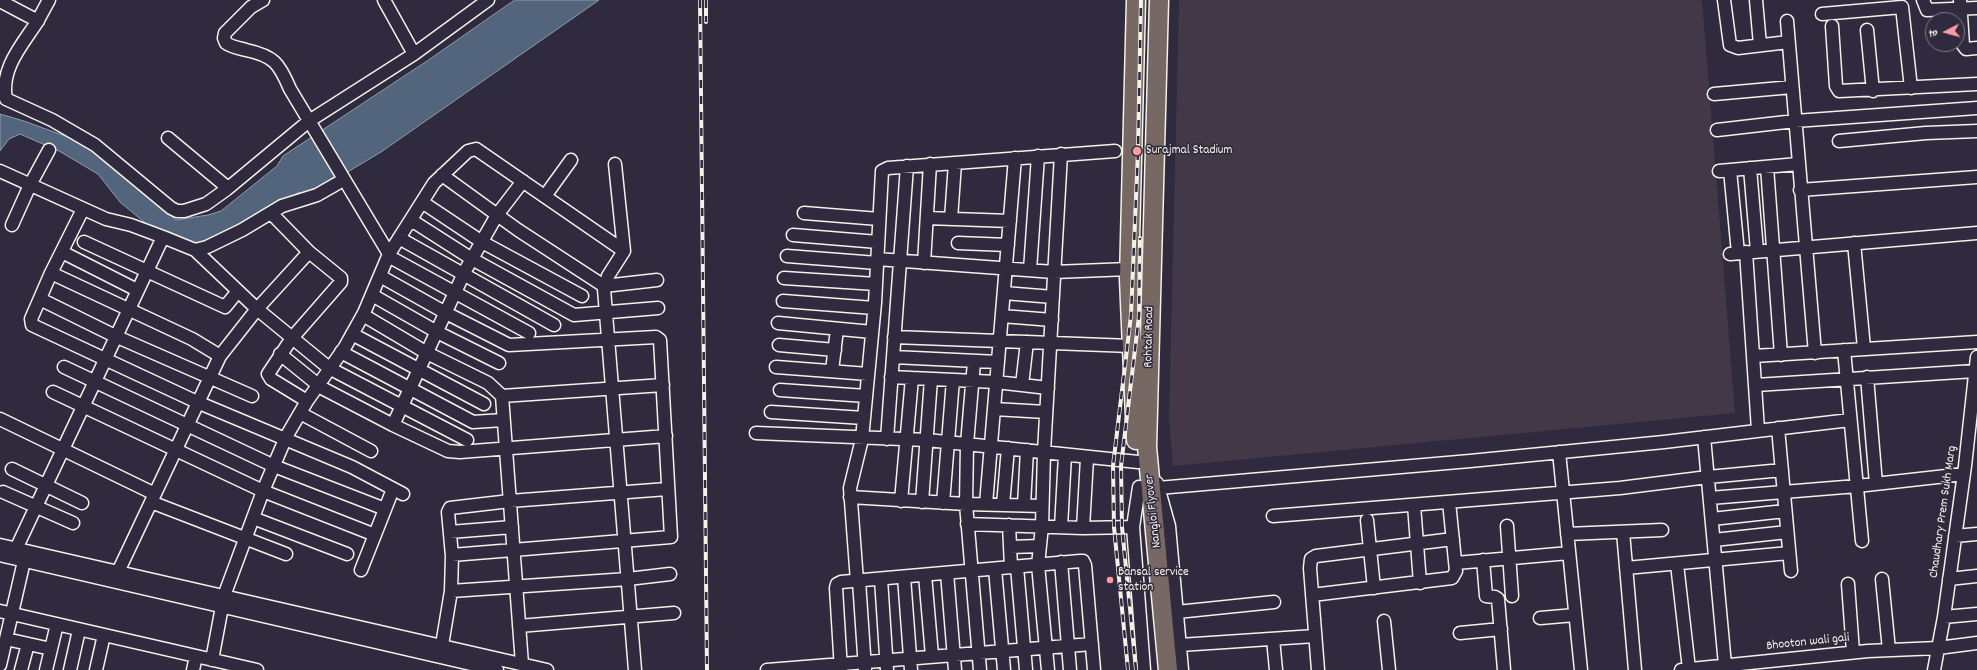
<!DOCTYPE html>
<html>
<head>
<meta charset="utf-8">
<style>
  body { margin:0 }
  #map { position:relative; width:1977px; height:670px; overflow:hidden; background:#2f2a3d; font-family:Dekko,"Playpen Sans Deva",sans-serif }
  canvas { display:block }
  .north { position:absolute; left:1925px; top:12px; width:40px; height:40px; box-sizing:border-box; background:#2f2a3d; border:1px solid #7e7a81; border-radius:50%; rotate:264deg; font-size:11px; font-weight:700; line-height:16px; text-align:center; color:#f4f1e8 }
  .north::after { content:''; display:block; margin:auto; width:14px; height:18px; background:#ff9aa2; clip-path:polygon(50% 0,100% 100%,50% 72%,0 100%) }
</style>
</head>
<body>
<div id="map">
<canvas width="1977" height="670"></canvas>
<div class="north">उ</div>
</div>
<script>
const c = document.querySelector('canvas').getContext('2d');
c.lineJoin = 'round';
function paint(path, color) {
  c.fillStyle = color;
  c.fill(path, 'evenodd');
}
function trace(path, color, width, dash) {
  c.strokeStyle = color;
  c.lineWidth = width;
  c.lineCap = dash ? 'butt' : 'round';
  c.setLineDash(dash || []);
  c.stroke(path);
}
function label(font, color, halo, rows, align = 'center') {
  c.font = font + ' Dekko,sans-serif';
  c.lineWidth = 3;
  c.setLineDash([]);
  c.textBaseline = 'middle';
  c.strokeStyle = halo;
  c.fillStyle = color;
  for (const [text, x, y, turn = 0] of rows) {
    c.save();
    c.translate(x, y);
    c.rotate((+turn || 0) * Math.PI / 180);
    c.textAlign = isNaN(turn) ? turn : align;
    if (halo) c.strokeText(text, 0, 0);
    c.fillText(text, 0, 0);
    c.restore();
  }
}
const built = new Path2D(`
  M 1179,0 L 1702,0 L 1735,413 L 1173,466 L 1169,419 Z`);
const water = new Path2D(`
  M 515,0 L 599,0 L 381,152 L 304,198 L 299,192 L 235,234 L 204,247 L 155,231 L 120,202 L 98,174 L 59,151 L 20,134 L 9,139 L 0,151 L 0,114 L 24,121 L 76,140 L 108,159 L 176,220 L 208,215 L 221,211 L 277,166 L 283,156 L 427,61 Z`);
const minor = new Path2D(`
  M 49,0 C 45,7 41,15 37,22 C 22,45 0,69 6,99 L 52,120 L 95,145 L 171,208 L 177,211 L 184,211 L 206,204 L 227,189 L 309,121 L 414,54 L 488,0
  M 263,0 L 251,7 L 225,33 L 224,38 L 226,43 C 231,47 239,48 246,50 C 274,56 279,63 290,89 L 389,254
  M 384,0 L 414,54
  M 1724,0 L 1730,45 L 1738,48 L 1788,42
  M 1756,0 L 1760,45
  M 1923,0 L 1927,10 L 1977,8
  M 1960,0 L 1963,45 L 1966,49 L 1977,48
  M 0,1 L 38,21
  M 1822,14 L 1902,7 L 1911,88
  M 1787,21 L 1815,353
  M 1832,26 L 1836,86 L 1839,91 L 1977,84
  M 1867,30 L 1873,91
  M 1714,94 L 1792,87
  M 1717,130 L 1795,121 L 1977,108
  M 168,138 L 228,188
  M 1839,141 L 1926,133 L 1977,131
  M 615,164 L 624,251 L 608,276 L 604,289 L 635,670
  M 1767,167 L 1781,355
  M 1750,168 L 1757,251
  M 1730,170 L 1738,253
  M 0,171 L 106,219 L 131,225 L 163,237
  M 1719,171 L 1798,164
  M 442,175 L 518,230 L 604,286 L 657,280
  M 1800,190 L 1977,177
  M 545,196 L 571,160
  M 422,202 L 482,242 L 582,296
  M 83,209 L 51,273 L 31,319 L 32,325 L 197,402 L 352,467 L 403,494
  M 804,213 L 879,219
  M 927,218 L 1010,221
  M 951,219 L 955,163
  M 411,220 L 472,259 L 574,315 L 658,308
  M 12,225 L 30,185 L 49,150
  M 793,235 L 878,242
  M 399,238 L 554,325
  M 84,242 L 225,307 L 238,291
  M 958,243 L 1008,245
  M 1854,243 L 1864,348
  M 195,250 L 257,309 L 329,368 L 467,440
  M 62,252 L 137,290
  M 1746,252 L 1758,430
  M 1730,254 L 1977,233
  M 388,256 L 529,333
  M 787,256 L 877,263
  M 877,259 L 1054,272 L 1129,269
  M 924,263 L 930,164
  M 1030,270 L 1038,156
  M 51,273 L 192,339 L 220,356
  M 380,276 L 446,313 L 509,345 L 656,337 L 660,340 L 671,537 L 452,555
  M 784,278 L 876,284
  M 1004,293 L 1053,297
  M 372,295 L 437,332 L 499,363
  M 40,299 L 115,336 L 252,396
  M 783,301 L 874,308
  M 363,315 L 427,353 L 488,383 L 502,396
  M 1002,316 L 1052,320
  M 778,323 L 872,332
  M 352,334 L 484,404
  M 894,337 L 1131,346
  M 779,345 L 835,350
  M 1844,350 L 1862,541
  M 341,352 L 473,422 L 503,420
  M 280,354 L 322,388 L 393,425 L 448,451 L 460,452 L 666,436
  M 1754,356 L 1977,342
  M 893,357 L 998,362
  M 974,362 L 967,444 L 966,504 L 980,670
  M 64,367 L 274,466 L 385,509
  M 776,367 L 868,374
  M 832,371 L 837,329
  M 891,377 L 996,382 L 1048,388
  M 1867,377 L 1876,484
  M 1022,385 L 1027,342
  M 1756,385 L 1975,371
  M 780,390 L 866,396
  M 53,392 L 263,491 L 375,535
  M 307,401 L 271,379 L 268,374 L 292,338 L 341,282 L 341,278 L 309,252
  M 994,409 L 1046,412
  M 771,412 L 864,418
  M 300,413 L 371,451
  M 0,419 L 155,494
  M 393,425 L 465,271 L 497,215 L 523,181
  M 1778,428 L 1791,571
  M 756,433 L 927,440 L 1138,462
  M 1704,437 L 1725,665
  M 887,439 L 907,166
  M 1559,452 L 1581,670
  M 12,469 L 82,503
  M 1157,483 L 1169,526 L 1182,670
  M 1139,487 L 1133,527 L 1144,670
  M 1158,488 L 1470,461 L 1664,442 L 1850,420
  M 3,492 L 73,523
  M 850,497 L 966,504 L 1042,506
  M 1710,498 L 1857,486 L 1964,474
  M 901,501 L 912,378
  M 151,502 L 286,554
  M 922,502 L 931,379
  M 943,503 L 953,380
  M 986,504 L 1015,158
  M 1003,505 L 1008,448
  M 1024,505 L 1027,450
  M 1414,505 L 1420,583
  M 1273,516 L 1620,488 L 1708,477 L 1782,470
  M 253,518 L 347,554
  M 1712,519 L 1785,511
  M 1367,520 L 1374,588
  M 967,524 L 1083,528 L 1133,527
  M 1009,525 L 1011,567
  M 1507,526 L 1512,596
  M 1061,527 L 1065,455
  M 1083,528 L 1087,458
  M 450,532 L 512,527
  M 1623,532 L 1635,670
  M 1567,534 L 1662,530
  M 1955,536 L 1977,534
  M 1714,540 L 1787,532
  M 0,545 L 547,670
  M 1010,547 L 1040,546
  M 16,549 L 163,237 L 195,250 L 207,247 L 242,230 L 282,206 L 317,195 L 338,183
  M 0,555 L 497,670
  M 1483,560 L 1486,596 L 1495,597 L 1498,599 L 1504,670
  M 1061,562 L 1070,670
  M 1456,563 L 1569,553
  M 1677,564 L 1689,669
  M 1017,567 L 1026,670
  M 1626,568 L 1789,553
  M 995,569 L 1004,670
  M 361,570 L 393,489
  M 118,572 L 220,356 L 257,309 L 309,252 L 271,213
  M 947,573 L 955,670
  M 925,575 L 932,656
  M 904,577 L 911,670
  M 881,579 L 887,670
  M 1882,579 L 1889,650
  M 1949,579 L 1977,576
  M 857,581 L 850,488 L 862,439 L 875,303 L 882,171 L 888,168 L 1115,151
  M 859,581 L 865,669
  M 1848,584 L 1853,652
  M 451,591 L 628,579 L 670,574
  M 1312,595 L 1452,578 L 1456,571 L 1449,502
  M 0,611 L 257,670
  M 1177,612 L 1274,602
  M 1944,617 L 1977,614
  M 1540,618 L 1575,615
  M 1384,621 L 1389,670
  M 519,626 L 674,613
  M 1460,633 L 1501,629
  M 6,639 L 51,649
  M 1273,639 L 1276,670
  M 442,645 L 451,591 L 452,556 L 448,512 L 450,508 L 510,501 L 667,489
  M 1180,645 L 1315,636
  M 212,660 L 224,596 L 263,491 L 286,437 L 307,401 L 345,347 L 364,313 L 389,254 L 434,183 L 468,151 L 476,149 L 624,251
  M 522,664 L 502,396 L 663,385
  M 0,665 L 24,561
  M 21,670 L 28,644
  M 46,670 L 57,624
  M 70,670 L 79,630
  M 96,670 L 104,635
  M 193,670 L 196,656
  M 767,670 L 1092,644
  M 841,670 L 836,588 L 837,584 L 841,582 L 1080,561 L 1083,561 L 1085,565 L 1094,670
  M 1048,670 L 1038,565 L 1042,526 L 1044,452 L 1061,154
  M 1318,670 L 1310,568 L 1311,559 L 1316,556 L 1453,539
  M 1681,670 L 1868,651 L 1938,648 L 1977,643
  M 1934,670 L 1944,617 L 1965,466 L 1977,357`);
const highway = new Path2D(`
  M 1136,0 L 1129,279 L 1136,440
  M 1159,0 L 1147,447 L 1168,670`);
const rail = new Path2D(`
  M 700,0 L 707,670
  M 706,0 L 706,22
  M 1128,670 L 1114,527 L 1113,466 L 1131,315 L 1138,151 L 1141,0
  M 1136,670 L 1122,527 L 1121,466 L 1139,316 L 1140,238`);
const markers = [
  [1137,151,5,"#ff9aa2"],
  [1110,580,4,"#ff9aa2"]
];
const poiNames = [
  ["Surajmal Stadium",1146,151],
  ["Bansal service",1118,573],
  ["station",1118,588]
];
const streetNames = [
  ["Rohtak Road",1150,337,-89],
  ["Nangloi Flyover",1154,511,-96],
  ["Chaudhary Prem Sukh Marg",1944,512,-82],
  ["Bhooton wali gali",1808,643,-6]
];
paint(built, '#433848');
paint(water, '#53647d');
trace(water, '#939ca8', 1);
trace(minor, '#f4f1e8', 15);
trace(highway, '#f4f1e8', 21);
trace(minor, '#2f2a3d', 12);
trace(highway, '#776864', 18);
trace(rail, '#f4f1e8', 4);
trace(rail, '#2f2a3d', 2.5, [8]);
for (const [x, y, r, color] of markers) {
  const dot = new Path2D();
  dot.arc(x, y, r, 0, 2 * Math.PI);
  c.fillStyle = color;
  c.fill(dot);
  trace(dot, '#2f2a3d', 1.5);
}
label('13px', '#f4f1e8', '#2f2a3d', poiNames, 'left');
label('13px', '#f4f1e8', '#2f2a3d', streetNames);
</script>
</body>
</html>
